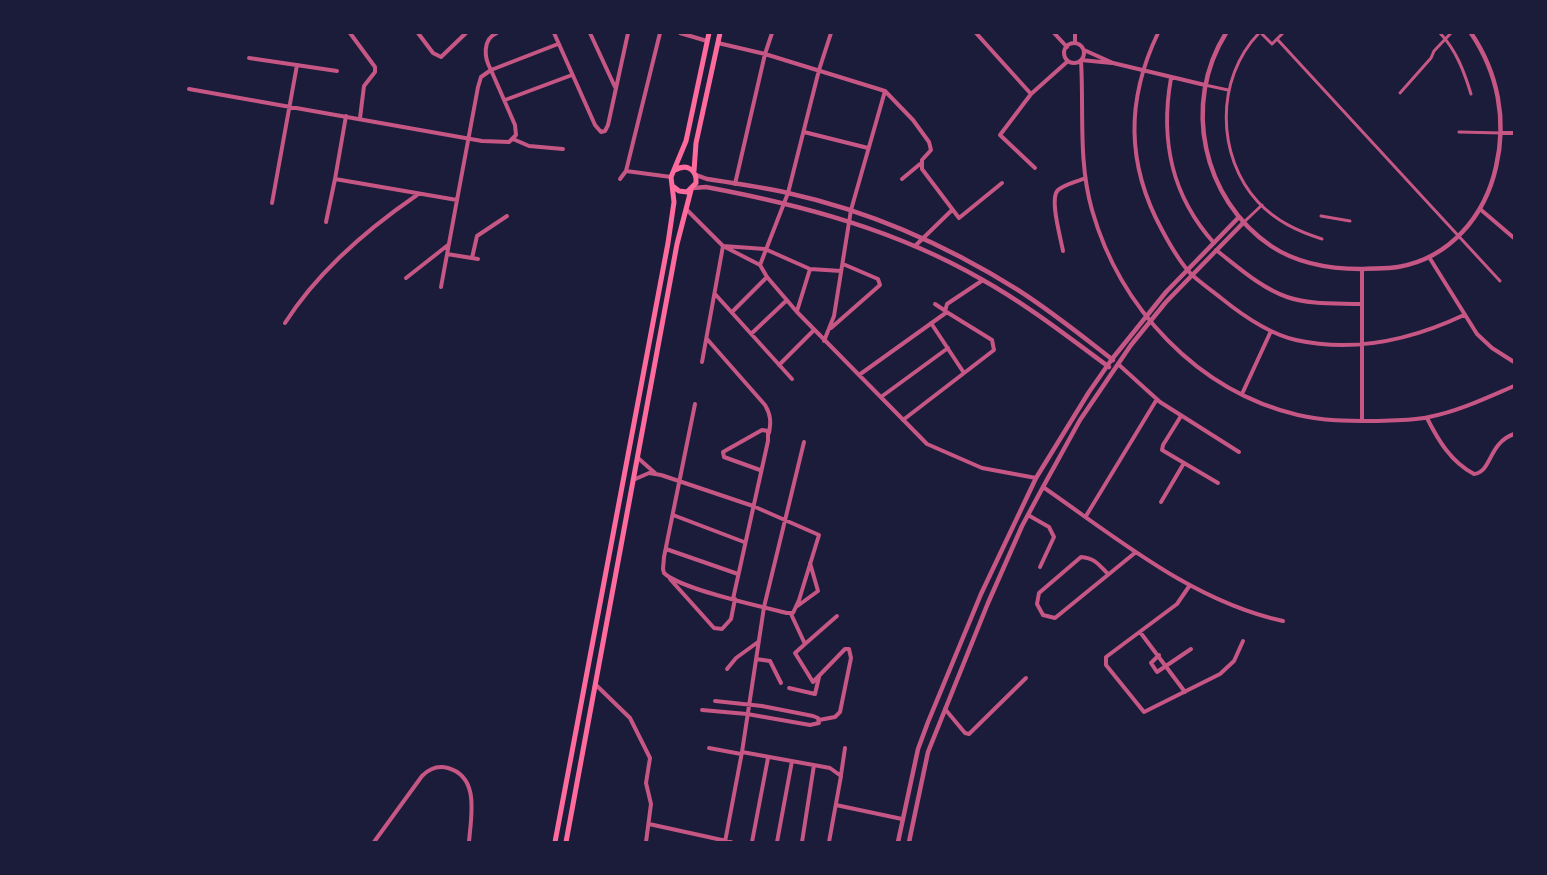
<!DOCTYPE html>
<html>
<head>
<meta charset="utf-8">
<style>
  body { margin:0 }
  #map { position:relative; width:1547px; height:875px; overflow:hidden; background:#1b1b3a; font-family:Commissioner,sans-serif }
  canvas { display:block }
  .frame { position:absolute; inset:0; border:34px solid #1b1b3a; pointer-events:none }
</style>
</head>
<body>
<div id="map">
<canvas width="1547" height="875"></canvas>
<div class="frame"></div>
</div>
<script>
const c = document.querySelector('canvas').getContext('2d');
c.lineJoin = 'round';
function trace(path, color, width, dash) {
  c.strokeStyle = color;
  c.lineWidth = width;
  c.lineCap = dash ? 'butt' : 'round';
  c.setLineDash(dash || []);
  c.stroke(path);
}
const pedestrian = new Path2D(`
  M 1259,33 C 1215,79 1216,156 1258,202 C 1276,221 1297,231 1322,239
  M 1261,33 L 1272,44 L 1283,33
  M 1440,33 C 1456,50 1464,71 1471,94
  M 1277,39 L 1500,281
  M 1205,85 L 1228,90
  M 1400,93 L 1431,58 L 1434,51 L 1451,33
  M 1459,132 L 1501,133
  M 1321,216 L 1350,221
  M 1244,222 L 1262,205`);
const minor = new Path2D(`
  M 350,33 L 375,67 L 375,72 L 364,86 L 360,118
  M 418,33 L 433,53 L 441,57 L 466,33
  M 554,33 L 595,125 L 601,132 L 605,131 L 608,125 L 628,33
  M 590,33 L 615,87
  M 660,33 L 626,171 L 671,177
  M 680,33 L 707,41
  M 976,33 L 1031,94
  M 1054,33 L 1067,47
  M 1075,33 L 1075,43
  M 1158,33 C 1126,100 1126,164 1162,230 C 1170,245 1180,263 1192,275 C 1201,283 1211,290 1221,298 C 1242,315 1269,334 1296,340 C 1354,353 1411,340 1464,315
  M 718,43 L 765,54 L 885,91 L 913,120 L 929,142 L 931,150 L 922,160 L 922,169 L 959,218 L 1002,183
  M1064 53a10 10 0 1 1 20 0a10 10 0 1 1-20 0Z
  M 1084,50 L 1113,63 L 1205,85
  M 249,58 L 337,71
  M 1081,60 L 1112,63
  M 1081,61 C 1084,110 1078,161 1092,210 C 1120,308 1197,391 1298,415 C 1323,421 1348,421 1374,421 C 1392,420 1412,421 1429,417 C 1459,411 1486,398 1514,386
  M 1171,78 C 1160,140 1171,195 1214,243
  M 189,89 L 482,141 L 509,142 L 516,135 L 515,125 L 491,70 L 558,44
  M 505,100 L 572,75
  M 346,116 L 335,179 L 457,200 L 478,87 L 481,77 L 491,70 C 484,58 482,39 497,33
  M 804,132 L 868,148
  M 1501,133 L 1514,133
  M 513,139 L 529,146 L 563,149
  M 1035,168 L 1000,135 L 1031,94 L 1068,61
  M 620,179 L 626,171
  M 902,179 L 920,164
  M 735,184 L 765,54 L 772,33
  M 272,203 L 297,65
  M 686,209 L 723,246 L 760,265 L 767,277 L 797,312 L 927,444 L 982,468 L 1036,478
  M 1480,209 L 1514,238
  M 326,222 L 335,179
  M 915,246 L 952,210
  M 1216,250 C 1238,267 1261,288 1287,297 C 1310,305 1337,303 1361,304
  M 1063,251 C 1061,239 1049,198 1058,190 C 1065,184 1077,182 1085,178
  M 447,254 L 478,259
  M 1429,257 L 1477,334 L 1492,348 L 1514,362
  M 472,258 L 477,236 L 507,216
  M 760,265 L 788,193 L 819,70 L 831,33
  M 1362,269 L 1362,421
  M 406,278 L 448,245
  M 441,287 L 457,200
  M 715,294 L 792,379
  M 935,304 L 944,310
  M 797,311 L 810,269 L 841,271
  M 732,312 L 767,277
  M 285,323 C 318,271 366,230 417,195
  M 931,323 L 964,373
  M 831,328 L 880,285 L 878,279 L 843,264
  M 751,334 L 787,300
  M 707,339 L 765,405 C 771,415 771,422 769,433
  M 824,341 L 834,316 L 851,210 L 885,91
  M 702,362 L 723,246 L 765,249 L 810,269
  M 1118,364 L 1160,402 L 1239,452
  M 779,365 L 814,330
  M 859,375 L 947,312
  M 1242,394 L 1271,331
  M 881,397 L 948,348
  M 1181,416 L 1163,445 L 1162,450 L 1218,483
  M 1427,418 C 1438,440 1451,462 1474,474 C 1492,472 1488,443 1514,434
  M 903,420 L 994,350 L 992,340 L 945,311 L 947,304 L 983,280
  M 638,458 L 655,473
  M 633,480 L 649,473 L 661,475 L 753,506 L 819,535 L 799,600 L 793,613 L 787,613 C 762,607 680,589 664,573 L 663,569 L 664,557 L 695,404
  M 1043,487 C 1117,538 1192,601 1283,621
  M 1161,502 L 1184,463
  M 673,515 L 744,542
  M 1028,515 L 1049,527 L 1054,537 L 1040,567
  M 1086,516 L 1157,399
  M 666,549 L 738,574
  M 1108,574 C 1099,565 1095,558 1081,557 L 1039,593 L 1037,604 L 1043,615 L 1055,618 L 1136,552
  M 670,579 L 714,628 L 722,629 L 731,619 L 735,599
  M 1190,585 L 1177,604 L 1106,657 L 1106,665 L 1144,712 L 1220,674 L 1234,661 L 1243,641
  M 733,599 L 768,441 L 768,431 L 762,430 L 723,452 L 724,457 L 760,470
  M 796,607 L 818,591 L 810,563
  M 791,614 L 805,644 L 795,653 L 813,682 L 845,649 L 849,649 L 851,658 L 840,712 L 835,717 L 819,720
  M 1140,632 L 1185,692
  M 805,644 L 837,616
  M 1159,655 L 1151,663 L 1157,672 L 1191,649
  M 756,659 L 770,661 L 781,683
  M 727,669 L 736,658 L 758,642
  M 595,684 L 630,718 L 650,758 L 646,783 L 651,804 L 646,842
  M 789,688 L 815,694 L 819,677
  M 945,709 L 965,733 L 969,734 L 1026,678
  M 702,710 L 747,714 L 810,725 L 819,723 L 818,718 L 813,716 L 762,706 L 715,701
  M 709,748 L 741,754
  M 742,752 L 830,768 L 841,776 L 829,842
  M 841,775 L 845,748
  M 836,805 L 902,819
  M 649,824 L 731,842
  M 374,842 L 422,776 C 429,769 437,765 448,768 C 480,777 471,816 469,842
  M 725,842 L 742,752 L 764,607 L 804,442
  M 752,842 L 768,758
  M 777,842 L 792,761
  M 802,842 L 814,765`);
const tertiary = new Path2D(`
  M 1226,33 C 1182,103 1202,199 1271,246 C 1298,264 1329,269 1361,269 C 1373,268 1386,269 1398,267 C 1450,258 1485,216 1496,167 C 1507,120 1498,73 1471,33
  M 696,175 L 707,179 C 734,183 762,187 788,193 C 869,211 948,246 1018,290 C 1051,311 1082,336 1113,360
  M 693,188 L 706,187 C 802,205 896,230 981,279 C 1026,304 1067,336 1109,367
  M 898,842 L 918,749 L 928,722 L 981,594 L 1036,478 L 1089,392 L 1112,359 L 1166,292 L 1239,217
  M 909,842 L 928,752 L 988,603 L 1022,526 L 1043,487 L 1080,420 L 1131,345 L 1166,302 L 1244,222`);
const primary = new Path2D(`
  M 694,171 L 696,143 L 720,33
  M 674,187 L 679,191 L 687,192 L 696,183 C 697,170 687,163 675,170
  M 555,842 L 668,243 L 674,202 L 671,177 L 686,141 L 709,33
  M 566,842 L 677,244 L 691,190`);
trace(pedestrian, '#c65784', 3);
trace(minor, '#c65784', 4);
trace(tertiary, '#c65784', 4.5);
trace(primary, '#ff6b9d', 5);
</script>
</body>
</html>
